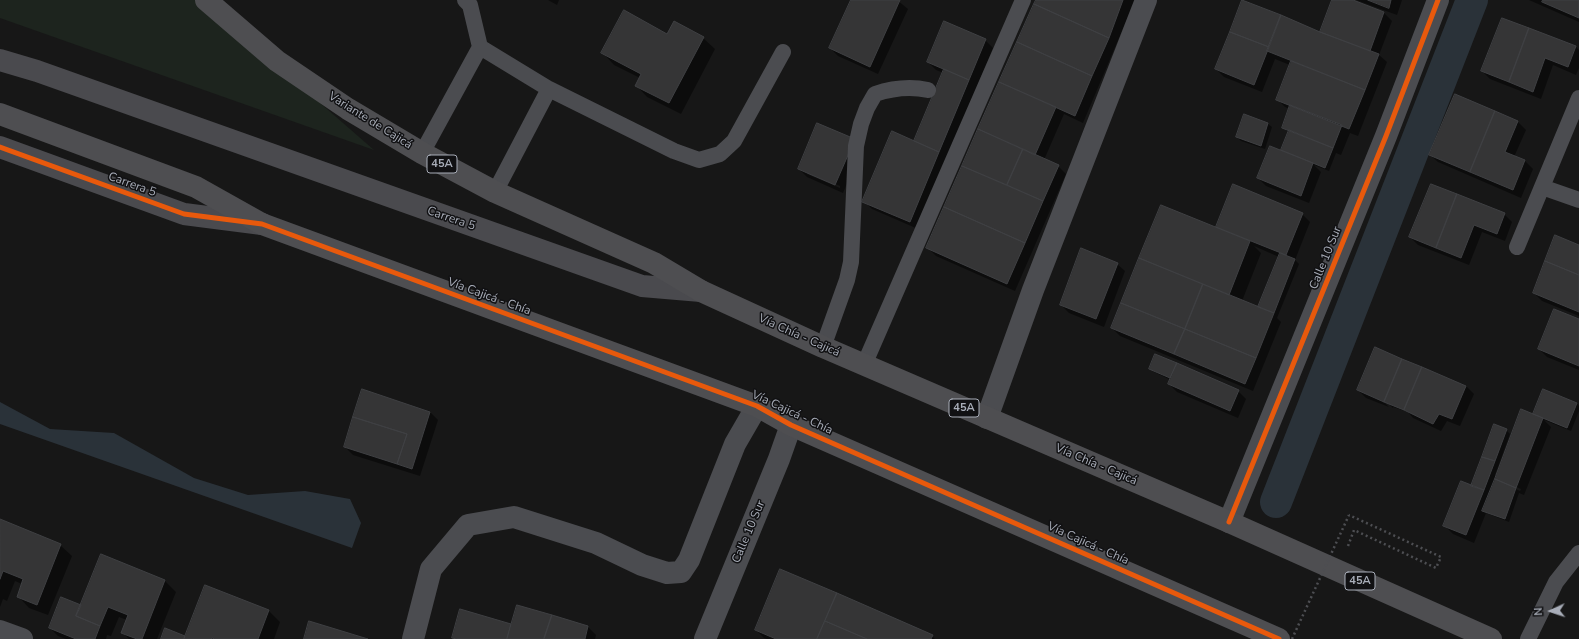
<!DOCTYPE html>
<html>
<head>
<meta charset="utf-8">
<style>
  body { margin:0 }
  #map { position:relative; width:1579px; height:639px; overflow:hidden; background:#171717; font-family:"Nunito Sans",sans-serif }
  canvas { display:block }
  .north { position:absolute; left:1531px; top:591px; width:40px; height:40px; -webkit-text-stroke:3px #111113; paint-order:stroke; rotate:267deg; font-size:11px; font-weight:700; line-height:16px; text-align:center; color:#a8adb8 }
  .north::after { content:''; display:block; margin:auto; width:14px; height:18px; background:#a8adb8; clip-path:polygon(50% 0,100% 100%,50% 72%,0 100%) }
</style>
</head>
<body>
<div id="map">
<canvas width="1579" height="639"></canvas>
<div class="north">N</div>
</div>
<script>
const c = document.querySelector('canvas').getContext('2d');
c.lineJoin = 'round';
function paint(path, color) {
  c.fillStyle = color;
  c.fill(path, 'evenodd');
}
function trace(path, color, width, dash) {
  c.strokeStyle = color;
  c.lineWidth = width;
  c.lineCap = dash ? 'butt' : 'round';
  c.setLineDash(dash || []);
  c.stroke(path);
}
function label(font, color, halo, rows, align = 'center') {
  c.font = font + ' "Nunito Sans",sans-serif';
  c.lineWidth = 3;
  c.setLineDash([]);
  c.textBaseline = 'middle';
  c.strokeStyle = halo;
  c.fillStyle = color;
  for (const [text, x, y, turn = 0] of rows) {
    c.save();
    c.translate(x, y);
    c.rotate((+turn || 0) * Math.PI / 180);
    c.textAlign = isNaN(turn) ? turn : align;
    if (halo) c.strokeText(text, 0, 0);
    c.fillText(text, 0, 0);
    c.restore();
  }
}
const green = new Path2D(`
  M 0,0 L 202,0 L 374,150 L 0,18 Z`);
const water = new Path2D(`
  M 0,402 L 50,429 L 114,433 L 194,478 L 248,495 L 305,491 L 350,499 L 361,523 L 352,548 L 0,424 Z`);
const shadow = new Path2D(`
  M 548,0 L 559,0 L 557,5 Z
  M 852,0 L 897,0 L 908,9 L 878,74 L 838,56 L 830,48 Z
  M 1036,0 L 1135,0 L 1083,123 L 1064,114 L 1044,160 L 1058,166 L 1066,174 L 1015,291 L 936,256 L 928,248 Z
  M 1243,0 L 1321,34 L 1333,0 L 1353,0 L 1353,1 L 1384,13 L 1392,21 L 1379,55 L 1387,62 L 1358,136 L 1350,133 L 1341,155 L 1336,153 L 1329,171 L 1314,165 L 1321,172 L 1309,203 L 1266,186 L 1258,178 L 1282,151 L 1289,133 L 1283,127 L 1290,109 L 1285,107 L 1277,99 L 1290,65 L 1275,59 L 1262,92 L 1224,77 L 1216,69 Z
  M 1356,0 L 1402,0 L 1397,15 Z
  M 1529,0 L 1579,0 L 1579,22 Z
  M 1503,19 L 1576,47 L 1579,50 L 1579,68 L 1576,75 L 1553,65 L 1541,99 L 1490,79 L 1482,71 Z
  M 668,35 L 703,38 L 715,49 L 681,114 L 647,97 L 636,85 L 640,78 L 614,65 L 603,53 Z
  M 985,40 L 993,48 L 918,229 L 872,209 L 864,201 L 914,142 L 944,73 L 936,70 L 928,62 Z
  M 1244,116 L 1268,124 L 1272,127 L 1265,149 L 1241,141 L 1237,137 Z
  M 1518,122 L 1526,130 L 1514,157 L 1525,161 L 1533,169 L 1521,198 L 1438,162 L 1430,155 Z
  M 862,148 L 843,193 L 807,177 L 799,169 ZM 807,172 L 840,186 L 840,188 L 807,174 Z
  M 1302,214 L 1310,222 L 1295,260 L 1299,264 L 1277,318 L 1281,322 L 1253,391 L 1120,336 L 1112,328 L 1221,230 L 1217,226 ZM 1254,246 L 1279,257 L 1259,308 L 1242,301 L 1261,253 Z
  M 1504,214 L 1512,222 L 1505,241 L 1482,232 L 1469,265 L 1418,245 L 1410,237 Z
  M 1579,246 L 1579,316 L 1542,301 L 1534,293 Z
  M 1117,264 L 1125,271 L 1104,327 L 1069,313 L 1061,305 Z
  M 1579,320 L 1579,370 L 1547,357 L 1539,349 Z
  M 1176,364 L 1238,391 L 1246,399 L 1238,418 L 1177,392 L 1169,384 L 1171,380 L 1154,372 L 1150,369 Z
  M 1466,386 L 1474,394 L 1460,426 L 1447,421 L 1441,431 L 1413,418 L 1408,412 L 1393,407 L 1393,408 L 1385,400 L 1382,400 L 1389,407 L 1366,398 L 1358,390 Z
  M 363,391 L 430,412 L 438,420 L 420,476 L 353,455 L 345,447 Z
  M 1577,403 L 1579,406 L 1579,411 L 1571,431 L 1544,420 L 1551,427 L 1524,495 L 1519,493 L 1509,522 L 1486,513 L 1474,543 L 1453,534 L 1445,526 L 1472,486 L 1506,430 L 1510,434 L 1495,475 L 1497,476 L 1534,415 ZM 1504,482 L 1521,489 L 1520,491 L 1504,484 Z
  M 0,520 L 60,545 L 72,556 L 48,615 L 29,608 L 18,596 L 22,584 L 15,581 L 7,601 L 3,599 L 0,607 Z
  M 780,571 L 932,636 L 935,639 L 767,639 L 764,638 L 756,630 Z
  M 165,581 L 176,592 L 157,639 L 129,639 L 122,632 L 127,620 L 119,617 L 111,636 L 107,635 L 106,639 L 66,639 L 58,636 L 50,628 L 80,606 Z
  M 205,586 L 269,611 L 280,622 L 274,639 L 162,639 L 166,630 L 185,637 Z
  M 517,606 L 588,627 L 596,635 L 595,639 L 455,639 L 453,637 L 461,611 L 512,626 Z`);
const canal = new Path2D(`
  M 1276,502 L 1472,0`);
const building = new Path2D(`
  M 851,0 L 900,0 L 870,67 L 829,48 Z
  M 1036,0 L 1123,0 L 1109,38 L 1034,4 Z
  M 1242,0 L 1281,15 L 1269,47 L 1230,32 Z
  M 1332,0 L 1353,0 L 1384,12 L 1370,51 L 1320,32 Z
  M 1368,0 L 1391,0 L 1389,8 Z
  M 1543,0 L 1579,0 L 1579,18 L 1542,2 Z
  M 1034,4 L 1109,38 L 1092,76 L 1017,42 Z
  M 624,10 L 667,34 L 674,21 L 704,37 L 669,103 L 635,86 L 641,74 L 601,53 Z
  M 1281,15 L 1320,32 L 1379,54 L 1365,90 L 1267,51 Z
  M 1502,18 L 1529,28 L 1509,82 L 1481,71 Z
  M 944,21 L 986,39 L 969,80 L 927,62 Z
  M 1529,28 L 1576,46 L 1568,67 L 1545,58 L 1533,92 L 1509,82 Z
  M 1230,32 L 1269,47 L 1254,85 L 1215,69 Z
  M 1017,42 L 1092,76 L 1075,116 L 999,82 Z
  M 1291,61 L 1365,90 L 1349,129 L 1276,100 Z
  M 944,69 L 969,80 L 939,152 L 914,141 Z
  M 999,82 L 1056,107 L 1035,155 L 978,129 Z
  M 1455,94 L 1495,111 L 1470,172 L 1429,155 Z
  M 1290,105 L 1342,125 L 1333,148 L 1282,128 Z
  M 1495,111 L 1518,121 L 1505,152 L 1525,160 L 1513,190 L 1470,172 Z
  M 1244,114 L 1268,123 L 1261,146 L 1236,137 Z
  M 817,123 L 855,139 L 835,185 L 798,169 Z
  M 978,129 L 1023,149 L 1007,185 L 962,166 Z
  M 1289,130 L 1333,148 L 1325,168 L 1281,150 Z
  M 892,131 L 939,152 L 910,222 L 862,202 Z
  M 1270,146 L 1313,163 L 1301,196 L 1257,178 Z
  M 1023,149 L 1059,165 L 1043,201 L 1007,185 Z
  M 962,166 L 1043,201 L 1025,243 L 944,207 Z
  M 1233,184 L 1303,213 L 1286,255 L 1216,227 Z
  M 1431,184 L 1457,194 L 1436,248 L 1409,237 Z
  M 1457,194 L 1505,213 L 1497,234 L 1474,225 L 1461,258 L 1436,248 Z
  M 1161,205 L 1250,241 L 1229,295 L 1139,258 Z
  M 944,207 L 1025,243 L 1007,284 L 926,248 Z
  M 1555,235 L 1579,245 L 1579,275 L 1545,261 Z
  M 1081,248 L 1118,263 L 1096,319 L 1060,305 Z
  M 1280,253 L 1295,259 L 1274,313 L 1258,307 Z
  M 1139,258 L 1203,284 L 1185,329 L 1121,303 Z
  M 1545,261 L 1579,275 L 1579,312 L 1533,293 Z
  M 1203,284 L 1274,313 L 1256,358 L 1185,329 Z
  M 1121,303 L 1185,329 L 1174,354 L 1111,328 Z
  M 1554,309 L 1579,319 L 1579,366 L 1538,349 Z
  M 1185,329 L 1256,358 L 1245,384 L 1174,354 Z
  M 1375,347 L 1402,359 L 1384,402 L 1357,390 Z
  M 1155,354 L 1177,363 L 1170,378 L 1149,369 Z
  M 1402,359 L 1422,367 L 1404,410 L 1384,402 Z
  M 1177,363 L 1239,390 L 1230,411 L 1168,384 Z
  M 1422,367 L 1466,386 L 1452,419 L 1439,414 L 1433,424 L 1404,410 Z
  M 362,389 L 430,412 L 412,469 L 397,464 L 407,434 L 353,417 Z
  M 1543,389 L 1577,403 L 1567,428 L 1533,414 Z
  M 1521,409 L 1543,418 L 1516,488 L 1495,479 Z
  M 353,417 L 407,434 L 397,464 L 344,447 Z
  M 1494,424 L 1507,429 L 1495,461 L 1482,457 Z
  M 1482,457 L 1495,461 L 1484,490 L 1471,486 Z
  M 1495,479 L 1516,488 L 1505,519 L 1482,511 Z
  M 1461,481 L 1484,490 L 1466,535 L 1443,526 Z
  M 0,519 L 61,544 L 37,605 L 17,597 L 23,579 L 3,571 L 0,579 Z
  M 101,554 L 165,580 L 142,639 L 137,639 L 121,633 L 128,615 L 108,607 L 100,626 L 76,616 Z
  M 780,569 L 837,593 L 817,639 L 776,639 L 755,630 Z
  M 205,585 L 269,610 L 258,639 L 215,639 L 212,638 L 211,639 L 184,639 Z
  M 837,593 L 933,635 L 931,639 L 867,639 L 825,621 Z
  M 61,597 L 81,605 L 76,616 L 100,626 L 95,639 L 76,639 L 49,628 Z
  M 517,605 L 552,615 L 544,639 L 507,639 Z
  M 460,609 L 511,624 L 507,639 L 457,639 L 452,638 Z
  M 552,615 L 588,626 L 585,639 L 544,639 Z
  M 309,621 L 368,639 L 304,639 Z
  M 825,621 L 867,639 L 817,639 Z
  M 165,628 L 185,636 L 184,639 L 161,639 Z`);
const path = new Path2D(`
  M 1348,546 L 1354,530 L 1436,568 L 1441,557 L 1349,515`);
const lane = new Path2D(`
  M 480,47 L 549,89 L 674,151 L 699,160 L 720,154 L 734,141 L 783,52
  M 422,153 L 480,47 L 470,5 L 465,0
  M 1542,187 L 1579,200
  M 495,192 L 549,89
  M 1517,247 L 1579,98
  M 823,347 L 847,280 L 851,262 L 856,146 L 861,124 L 867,108 L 875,94 C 893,88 909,86 928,90
  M 864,365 L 1023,0
  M 1528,639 L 1556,582 L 1579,553`);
const street = new Path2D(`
  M 987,418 L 1033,290 L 1146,0
  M 1229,522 L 1386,136 L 1438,0
  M 0,631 L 22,639
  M 413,639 L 431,569 L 468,525 L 514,517 L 596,543 L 642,565 L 667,573 L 681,572 L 689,560 L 735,444 L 757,406
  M 705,639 L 779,459 L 791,425`);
const secondary = new Path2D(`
  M 0,60 L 37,71 L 642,286 L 701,291
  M 0,147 L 184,214 L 262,224`);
const highway = new Path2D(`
  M 206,0 L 277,61 L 348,109 L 422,153 L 495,192 L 654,263 L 701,291 L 823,347 L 1229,522 L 1491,639
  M 0,114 L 196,187 L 262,224 L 757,406 L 791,425 L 1279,639`);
const pathBridge = new Path2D(`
  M 1292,639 L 1349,515`);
const cycleway = new Path2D(`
  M 0,147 L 184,214 L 262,224 L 757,406 L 791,425 L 1279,639
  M 1229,522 L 1386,136 L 1438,0`);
const shields = [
  [442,164,30],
  [964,408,30],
  [1360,581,30]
];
const shieldNames = [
  ["45A",442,164],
  ["45A",964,408],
  ["45A",1360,581]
];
const streetNames = [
  ["Variante de Cajicá",370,121,32],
  ["Carrera 5",132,185,20],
  ["Carrera 5",451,219,19],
  ["Calle 10 Sur",1326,258,-68],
  ["Vía Cajicá - Chía",489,297,20],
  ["Vía Chía - Cajicá",799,336,24],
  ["Vía Cajicá - Chía",792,413,25],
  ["Vía Chía - Cajicá",1096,465,23],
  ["Calle 10 Sur",749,532,-67],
  ["Vía Cajicá - Chía",1088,544,24]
];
paint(green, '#1d241e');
paint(water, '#2a3239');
paint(shadow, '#0007');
trace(canal, '#2a3239', 32);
paint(building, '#353536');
trace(building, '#3f4043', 1);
trace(path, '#4d4e52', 2.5, [2, 3]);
trace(lane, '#4b4c50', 16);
trace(street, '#4b4c50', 22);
trace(secondary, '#4a4a4e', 22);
trace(highway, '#4e4e51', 22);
trace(pathBridge, '#4d4e52', 2.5, [2, 3]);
trace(cycleway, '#e8590c', 5);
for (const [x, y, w] of shields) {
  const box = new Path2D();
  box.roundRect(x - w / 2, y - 9, w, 18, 3);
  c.fillStyle = '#111113';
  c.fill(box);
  trace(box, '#a8adb8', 1);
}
label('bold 11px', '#a8adb8', null, shieldNames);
label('12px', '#a8adb8', '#111113', streetNames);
</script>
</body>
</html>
